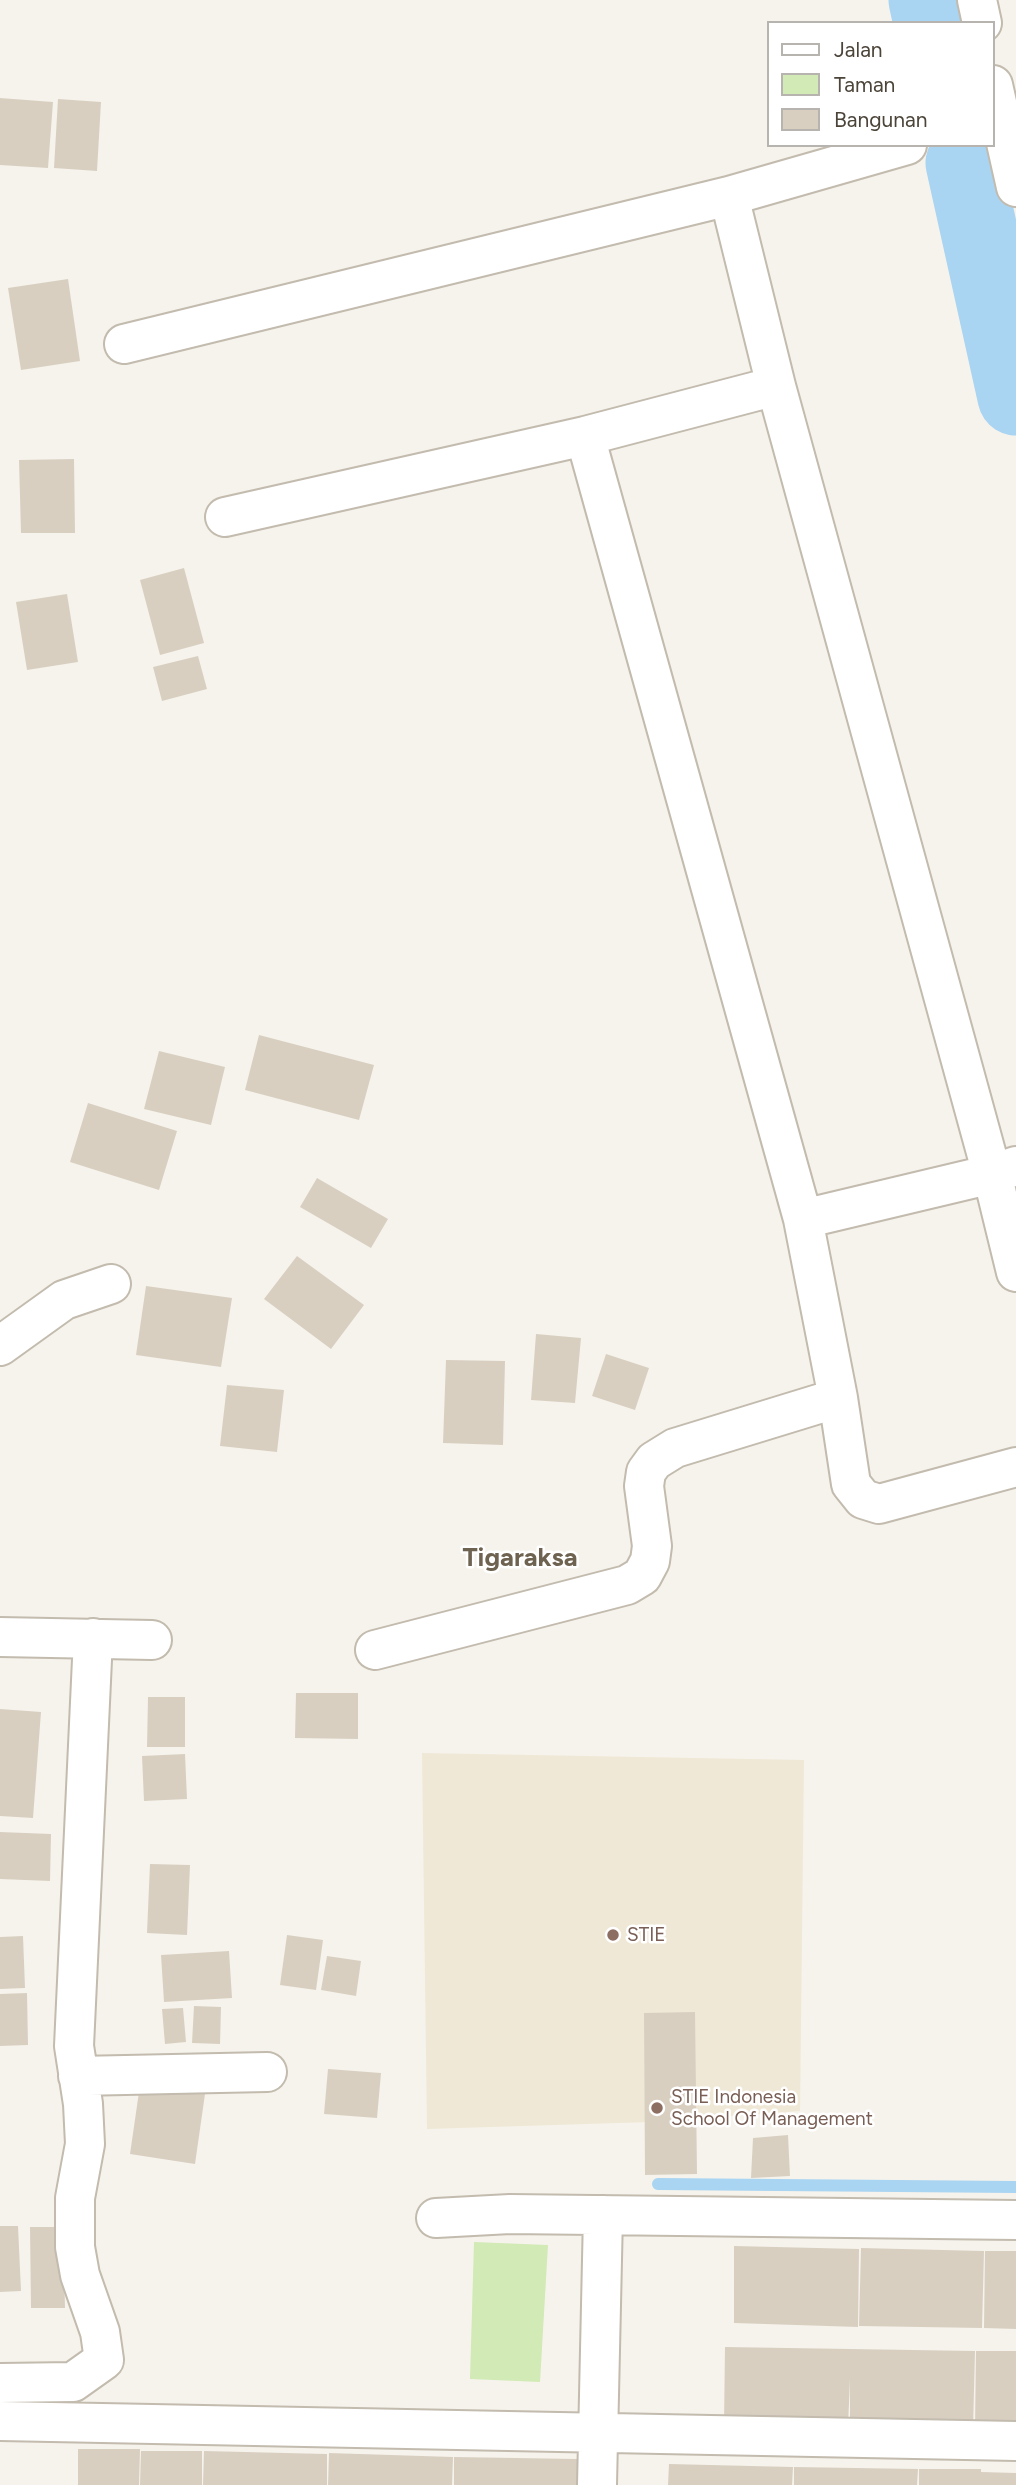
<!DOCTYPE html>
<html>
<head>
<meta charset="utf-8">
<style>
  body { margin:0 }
  #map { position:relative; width:1016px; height:2485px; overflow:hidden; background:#f6f3ec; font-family:Figtree,sans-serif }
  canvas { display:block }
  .legend { position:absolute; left:767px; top:21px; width:228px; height:126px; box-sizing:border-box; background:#fff; border:2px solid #b7b4b0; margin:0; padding:9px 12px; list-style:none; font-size:21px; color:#4b4439 }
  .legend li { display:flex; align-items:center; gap:14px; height:35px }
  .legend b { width:35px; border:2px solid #b7b4b0 }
</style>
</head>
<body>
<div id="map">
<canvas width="1016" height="2485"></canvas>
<ul class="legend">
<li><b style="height:9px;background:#fff"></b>Jalan</li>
<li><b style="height:19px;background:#d2eab5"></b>Taman</li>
<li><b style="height:19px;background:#d8cfc1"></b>Bangunan</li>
</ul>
</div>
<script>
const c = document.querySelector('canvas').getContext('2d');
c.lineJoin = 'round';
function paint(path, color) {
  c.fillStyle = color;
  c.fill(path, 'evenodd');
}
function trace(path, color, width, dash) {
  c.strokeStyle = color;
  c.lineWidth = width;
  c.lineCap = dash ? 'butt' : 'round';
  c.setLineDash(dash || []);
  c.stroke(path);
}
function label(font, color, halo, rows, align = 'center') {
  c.font = font + ' Figtree,sans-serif';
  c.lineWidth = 5;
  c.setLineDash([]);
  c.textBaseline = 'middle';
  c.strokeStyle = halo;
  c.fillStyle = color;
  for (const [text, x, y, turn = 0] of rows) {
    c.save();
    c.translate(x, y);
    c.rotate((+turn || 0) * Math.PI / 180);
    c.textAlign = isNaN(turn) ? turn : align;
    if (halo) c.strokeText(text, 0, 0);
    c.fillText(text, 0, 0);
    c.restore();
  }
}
const education = new Path2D(`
  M 422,1753 L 804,1760 L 800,2111 L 650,2122 L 427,2129 Z`);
const green = new Path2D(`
  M 474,2242 L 548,2245 L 540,2382 L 470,2379 Z`);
const stream = new Path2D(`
  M 658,2184 L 1016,2187`);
const river = new Path2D(`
  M 927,0 L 932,23
  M 964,163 L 1016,397`);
const building = new Path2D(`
  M 0,98 L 53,102 L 48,168 L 0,165 Z
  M 58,99 L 101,102 L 97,171 L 54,168 Z
  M 68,279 L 80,361 L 21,370 L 8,288 Z
  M 74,459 L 75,533 L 21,533 L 19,460 Z
  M 184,568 L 204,643 L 160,655 L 140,580 Z
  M 67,594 L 78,662 L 27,670 L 16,602 Z
  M 198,656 L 207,689 L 162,701 L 153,667 Z
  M 259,1035 L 374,1065 L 359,1120 L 245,1090 Z
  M 159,1051 L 225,1067 L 211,1125 L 144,1109 Z
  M 88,1103 L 177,1131 L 159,1190 L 70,1162 Z
  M 317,1178 L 388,1219 L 371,1248 L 300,1207 Z
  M 297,1256 L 364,1305 L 331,1349 L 264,1299 Z
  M 146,1286 L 232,1298 L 221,1367 L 136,1355 Z
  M 536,1334 L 581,1338 L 575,1403 L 531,1400 Z
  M 606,1354 L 649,1368 L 635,1410 L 592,1396 Z
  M 446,1360 L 505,1361 L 503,1445 L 443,1443 Z
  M 227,1385 L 284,1390 L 277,1452 L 220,1446 Z
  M 296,1693 L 358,1693 L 358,1739 L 295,1738 Z
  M 148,1697 L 185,1697 L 185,1747 L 147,1747 Z
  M 0,1709 L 41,1712 L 33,1818 L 0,1816 Z
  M 185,1754 L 187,1799 L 144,1801 L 142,1756 Z
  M 0,1832 L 51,1834 L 50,1881 L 0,1879 Z
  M 150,1864 L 190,1865 L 187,1935 L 147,1933 Z
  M 287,1935 L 323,1940 L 316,1990 L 280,1985 Z
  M 23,1936 L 25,1988 L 0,1989 L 0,1937 Z
  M 229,1951 L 232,1998 L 164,2002 L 161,1955 Z
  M 327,1956 L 361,1961 L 356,1996 L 321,1990 Z
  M 27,1993 L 28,2045 L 0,2046 L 0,1994 Z
  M 194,2006 L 221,2007 L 220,2044 L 192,2043 Z
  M 183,2008 L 186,2042 L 165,2044 L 162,2009 Z
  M 695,2012 L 697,2174 L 645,2175 L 644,2013 Z
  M 328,2069 L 381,2073 L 377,2118 L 324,2114 Z
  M 140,2085 L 205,2094 L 195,2164 L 130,2154 Z
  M 788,2135 L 790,2176 L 751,2178 L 753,2138 Z
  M 0,2226 L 18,2226 L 21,2291 L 0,2292 Z
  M 30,2227 L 63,2227 L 65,2308 L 31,2308 Z
  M 734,2246 L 859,2249 L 858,2327 L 734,2323 Z
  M 861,2248 L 984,2251 L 982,2328 L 859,2326 Z
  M 985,2251 L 1016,2251 L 1016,2329 L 984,2328 Z
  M 725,2347 L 975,2351 L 973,2429 L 850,2427 L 850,2379 L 848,2427 L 724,2424 Z
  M 976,2351 L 1016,2351 L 1016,2429 L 975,2429 Z
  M 78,2449 L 140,2449 L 139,2485 L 78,2485 Z
  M 141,2451 L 202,2451 L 202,2485 L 140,2485 Z
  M 204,2451 L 327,2454 L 327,2485 L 203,2485 Z
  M 329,2453 L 453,2457 L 452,2485 L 328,2485 Z
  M 454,2457 L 577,2459 L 577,2485 L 454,2485 Z
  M 669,2464 L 793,2467 L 792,2485 L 668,2485 Z
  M 794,2467 L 918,2469 L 917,2485 L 794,2485 Z
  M 919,2469 L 981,2469 L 981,2472 L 1016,2473 L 1016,2485 L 919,2485 Z`);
const minor = new Path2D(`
  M 977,0 L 982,23
  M 993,85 L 1016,187
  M 729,196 L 776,386 L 992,1174 L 1016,1272
  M 124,344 L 729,196 L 907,145
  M 585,436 L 803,1219 L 838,1398 L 851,1484 L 863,1499 L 879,1504 L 1016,1467
  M 225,517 L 585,436 L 776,386
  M 803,1219 L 992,1174 L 1016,1166
  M 0,1346 L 64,1300 L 111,1284
  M 0,1637 L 152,1640
  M 375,1650 L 627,1585 L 642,1576 L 650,1561 L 652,1546 L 644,1486 L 646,1472 L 654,1461 L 675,1448 L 838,1398
  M 78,2076 L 267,2072
  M 436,2218 L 510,2214 L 1016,2220
  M 0,2383 L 73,2382 L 104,2360 L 100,2332 L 80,2275 L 75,2247 L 75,2198 L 85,2144 L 83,2104 L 74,2046 L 93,1638
  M 0,2421 L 1016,2441
  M 597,2485 L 603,2215`);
const markers = [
  [613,1935,7,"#8d6e63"],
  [657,2108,7,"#8d6e63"]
];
const educationNames = [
  ["STIE",627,1935],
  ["STIE Indonesia",671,2097],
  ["School Of Management",671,2119]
];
const districtNames = [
  ["Tigaraksa",520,1558]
];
paint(education, '#efe8d6');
paint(green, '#d2eab5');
trace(stream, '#a9d4f2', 12);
trace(river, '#a9d4f2', 77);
paint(building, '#d8cfc1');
trace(minor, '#c2bbae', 42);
trace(minor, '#fff', 38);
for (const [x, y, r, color] of markers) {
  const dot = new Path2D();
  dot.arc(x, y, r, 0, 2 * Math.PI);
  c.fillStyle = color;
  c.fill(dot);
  trace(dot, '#fff', 2.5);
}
label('19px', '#785e54', '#fff', educationNames, 'left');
label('bold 26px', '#6e6250', '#fff', districtNames);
</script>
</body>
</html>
